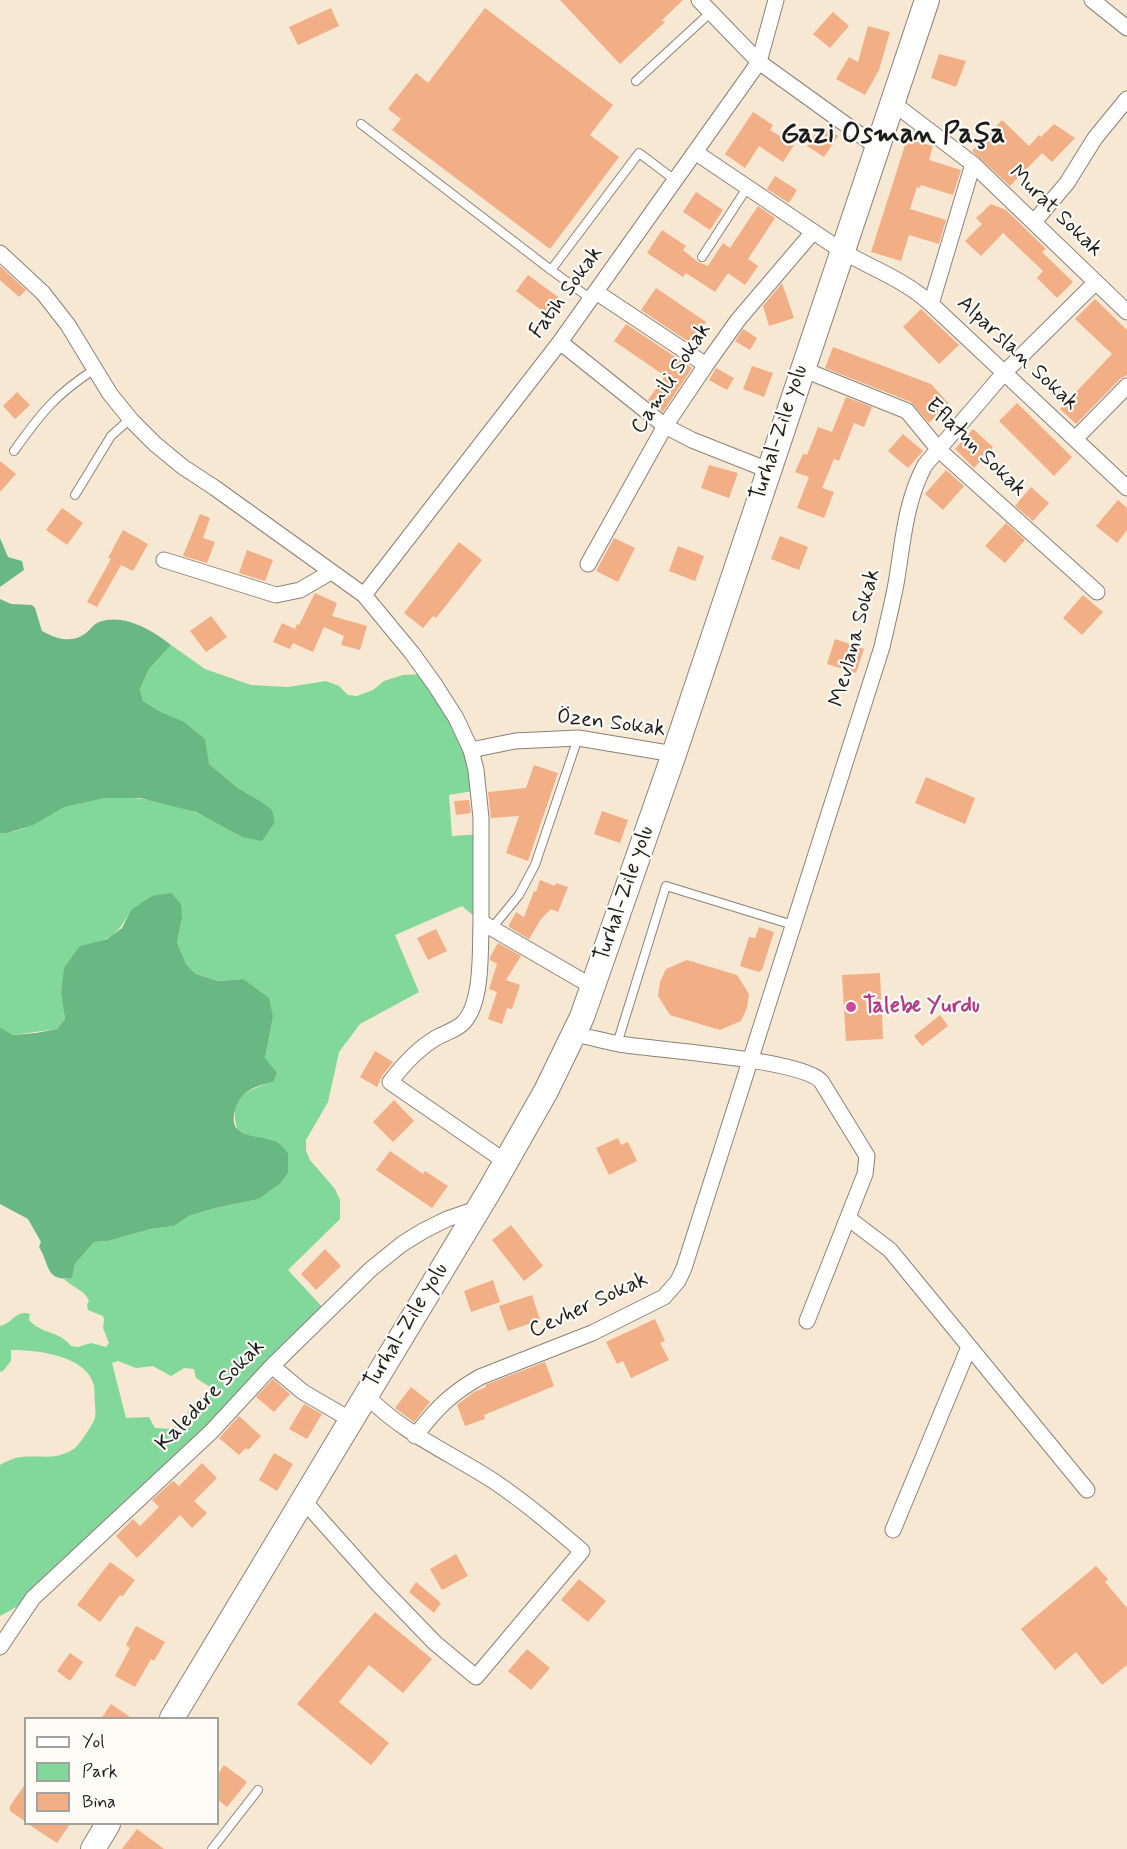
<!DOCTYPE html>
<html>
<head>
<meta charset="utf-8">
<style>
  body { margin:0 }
  #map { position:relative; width:1127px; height:1849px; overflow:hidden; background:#f7e8d3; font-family:Mynerve,sans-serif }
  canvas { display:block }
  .legend { position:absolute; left:24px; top:1717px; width:195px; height:108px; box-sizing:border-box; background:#fdfcf7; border:2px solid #a3a29f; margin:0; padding:8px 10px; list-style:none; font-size:18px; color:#1c1c1c }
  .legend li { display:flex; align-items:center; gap:12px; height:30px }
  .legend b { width:30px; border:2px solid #a3a29f }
</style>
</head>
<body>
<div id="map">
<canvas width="1127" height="1849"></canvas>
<ul class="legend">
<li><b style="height:8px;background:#fff"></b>Yol</li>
<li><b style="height:16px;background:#82d79b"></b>Park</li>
<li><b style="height:16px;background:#f2ae85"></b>Bina</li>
</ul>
</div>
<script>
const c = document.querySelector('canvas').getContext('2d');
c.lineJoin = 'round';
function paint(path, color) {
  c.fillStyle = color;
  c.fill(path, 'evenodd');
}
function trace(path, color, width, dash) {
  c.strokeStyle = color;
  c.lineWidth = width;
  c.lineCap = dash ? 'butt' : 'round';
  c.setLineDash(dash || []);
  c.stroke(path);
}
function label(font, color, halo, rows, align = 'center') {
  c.font = font + ' Mynerve,sans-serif';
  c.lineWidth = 4.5;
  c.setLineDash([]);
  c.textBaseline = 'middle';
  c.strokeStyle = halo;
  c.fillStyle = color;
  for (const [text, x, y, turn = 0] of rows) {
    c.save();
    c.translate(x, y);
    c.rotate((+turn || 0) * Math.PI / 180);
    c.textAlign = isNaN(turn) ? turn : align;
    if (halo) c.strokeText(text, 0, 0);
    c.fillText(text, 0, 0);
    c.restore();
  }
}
const green = new Path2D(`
  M 171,645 L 205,669 L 251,685 L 288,687 L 326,681 L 339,686 L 348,695 L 357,696 L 373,690 L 384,681 L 403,675 L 427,674 L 456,718 L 479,790 L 449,795 L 452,836 L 481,834 L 481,922 L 462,906 L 395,935 L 419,992 L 360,1024 L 339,1052 L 328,1102 L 306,1140 L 306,1151 L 310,1160 L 335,1189 L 340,1200 L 340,1219 L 288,1270 L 326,1311 L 33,1598 L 0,1616 L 0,1465 C 7,1461 13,1458 21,1457 C 40,1455 58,1461 75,1448 C 80,1444 93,1424 95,1418 C 96,1413 95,1408 95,1404 C 94,1398 95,1391 94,1386 C 87,1355 37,1350 11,1350 L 11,1361 L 3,1371 L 0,1372 L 0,1326 C 13,1323 16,1309 30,1314 L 29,1320 C 41,1334 60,1331 71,1346 L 78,1347 L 91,1343 L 106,1347 L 109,1343 L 103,1328 L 104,1320 L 103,1316 L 88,1310 L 87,1305 L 89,1301 C 84,1289 73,1288 64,1279 L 72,1278 L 75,1264 L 94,1242 L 108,1241 L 151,1229 L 174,1226 L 189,1216 L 215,1208 L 259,1199 L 281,1183 L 288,1173 L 288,1153 C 269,1135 258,1143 238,1131 C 227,1098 246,1090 273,1082 L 271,1068 L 265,1058 L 273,1017 L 243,979 L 218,981 L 196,974 L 186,964 L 177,942 L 182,919 L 131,910 C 116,938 110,939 80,946 L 61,995 L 65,1019 L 57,1029 L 13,1035 L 0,1027 L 0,833 C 25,833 41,817 63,807 C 98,791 162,797 197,813 C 212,819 227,829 242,837 L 275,822 L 271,810 L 262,802 L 238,788 L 209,764 L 163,713 L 143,701 L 140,689 L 149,669 ZM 118,1361 L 136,1368 L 153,1366 L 171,1376 L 184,1368 L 194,1369 L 196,1378 L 213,1389 L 213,1393 L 208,1397 L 200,1398 L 192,1405 L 185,1417 L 171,1429 L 155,1428 L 149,1417 L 126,1418 L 112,1363 Z`);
const forest = new Path2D(`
  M 0,538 L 8,557 L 22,561 L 24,570 L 0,587 Z
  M 0,592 L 0,599 L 11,604 L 32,605 L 35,608 L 42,631 C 57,639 71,644 86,633 C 90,630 93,625 97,623 C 122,612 152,630 171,645 L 149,669 L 140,689 L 143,701 L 163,713 L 184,722 L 205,739 L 209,764 L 238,788 L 262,802 L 272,810 L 275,822 L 262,841 L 242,837 L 196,812 L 140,798 L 104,798 L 64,807 L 33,825 L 7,833 L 0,833 Z
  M 171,893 L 181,904 L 182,919 L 177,942 L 186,964 L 196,974 L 218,981 L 243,979 L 269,998 L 273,1017 L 265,1058 L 277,1073 L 273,1082 C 257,1086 243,1089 236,1107 C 224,1142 261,1133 278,1143 C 282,1146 285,1150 288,1153 L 288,1173 L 281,1183 L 259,1199 L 215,1208 L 189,1216 L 174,1226 L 151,1229 L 108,1241 L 94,1242 L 75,1264 L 72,1278 C 45,1282 50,1264 39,1247 L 41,1242 L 28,1219 L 0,1204 L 0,1027 L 13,1035 L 36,1033 L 57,1029 L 65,1019 L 61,995 L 64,968 L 80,946 L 107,939 L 122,928 L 131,910 L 152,896 Z`);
const building = new Path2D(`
  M 560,0 L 683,0 L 662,20 L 665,22 L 620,64 Z
  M 331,8 L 339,26 L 298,45 L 289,27 Z
  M 485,8 L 613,105 L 590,135 L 619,157 L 550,249 L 392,130 L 401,119 L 388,109 L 416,73 L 428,83 Z
  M 833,12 L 849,26 L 830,48 L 813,34 Z
  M 868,26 L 890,32 L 879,70 L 865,95 L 836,79 L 849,57 L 858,62 Z
  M 939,54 L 966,61 L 956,87 L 931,78 Z
  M 753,112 L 773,125 L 770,130 L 794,145 L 783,162 L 759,146 L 745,168 L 725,154 Z
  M 1002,120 L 1029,146 L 1039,135 L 1041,137 L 1054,124 L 1075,138 L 1052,162 L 1042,153 L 1010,186 L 972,151 Z
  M 821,125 L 838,136 L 824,157 L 807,146 Z
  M 907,139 L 933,146 L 929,160 L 961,170 L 953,195 L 921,185 L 920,188 L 917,187 L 910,209 L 946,220 L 939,244 L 909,235 L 901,261 L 871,252 Z
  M 775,176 L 797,190 L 789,203 L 767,189 Z
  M 696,192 L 723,210 L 710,230 L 683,212 Z
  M 991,204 L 1006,210 L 1046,249 L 1042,252 L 1073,282 L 1057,298 L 1037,278 L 1043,271 L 1003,233 L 981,256 L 965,241 L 982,224 L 976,218 Z
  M 758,206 L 775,218 L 748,259 L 758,266 L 745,285 L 728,273 L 715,292 L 686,273 L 683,277 L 647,253 L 662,230 L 686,246 L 683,250 L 698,262 L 708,266 L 723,243 L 730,248 Z
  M 0,266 L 26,290 L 19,297 L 0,280 Z
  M 528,275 L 566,303 L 553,319 L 516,291 Z
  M 782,283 L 794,318 L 769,326 L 763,306 Z
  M 656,288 L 706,322 L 692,344 L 641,310 Z
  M 1095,299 L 1127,330 L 1127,375 L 1120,379 L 1076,424 L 1060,409 L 1112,354 L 1075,319 Z
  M 921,309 L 959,345 L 939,364 L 903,327 Z
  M 626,324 L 692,368 L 663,412 L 648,400 L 665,376 L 614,341 Z
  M 743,329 L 757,338 L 750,350 L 735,341 Z
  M 833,347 L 931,384 L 949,404 L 929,423 L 911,402 L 825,368 Z
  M 752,366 L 773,373 L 764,397 L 743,389 Z
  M 716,368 L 734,378 L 727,390 L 709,380 Z
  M 17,392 L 30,405 L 15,419 L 3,406 Z
  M 846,397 L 872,407 L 864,427 L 854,423 L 839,461 L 834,459 L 822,488 L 834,492 L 824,518 L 797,508 L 809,477 L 795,472 L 803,454 L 807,455 L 818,427 L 832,432 Z
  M 1017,403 L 1072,457 L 1054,476 L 999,421 Z
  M 973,429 L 993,447 L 974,468 L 955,449 Z
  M 903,434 L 923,451 L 908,468 L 888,451 Z
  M 0,461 L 16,474 L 0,492 Z
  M 709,465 L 738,473 L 729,498 L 701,488 Z
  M 946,470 L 964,486 L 943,510 L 925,494 Z
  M 1031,487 L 1049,503 L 1033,521 L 1015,506 Z
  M 1118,500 L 1127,508 L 1127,530 L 1117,543 L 1096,526 Z
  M 62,508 L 83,523 L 67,545 L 46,530 Z
  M 200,514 L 210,518 L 203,538 L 215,542 L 207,563 L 183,556 Z
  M 1006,523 L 1025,540 L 1005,563 L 985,546 Z
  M 123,530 L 148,544 L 133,571 L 121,565 L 97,607 L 87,602 L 111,559 L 108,558 Z
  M 780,536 L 808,547 L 799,570 L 771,559 Z
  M 614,538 L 635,548 L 618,582 L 596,571 Z
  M 459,542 L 482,560 L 436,618 L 433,616 L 423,628 L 404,613 Z
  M 678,546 L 704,556 L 695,581 L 669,571 Z
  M 247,550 L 273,560 L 265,581 L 239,573 Z
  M 315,593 L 337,603 L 332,616 L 367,626 L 360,650 L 341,645 L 344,636 L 324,627 L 313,652 L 293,643 L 290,649 L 273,642 L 282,623 L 295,629 L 297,624 L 299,625 Z
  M 1083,595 L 1103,612 L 1082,635 L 1063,618 Z
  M 211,616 L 227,637 L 206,652 L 190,631 Z
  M 835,639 L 864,649 L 856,673 L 827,664 Z
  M 534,765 L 558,773 L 528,861 L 506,853 L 519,816 L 491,818 L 488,792 L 526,788 Z
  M 926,777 L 975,798 L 965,824 L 915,803 Z
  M 469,800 L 471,813 L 456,815 L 454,801 Z
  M 602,811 L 628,820 L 620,843 L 594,834 Z
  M 540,880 L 555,886 L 556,883 L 568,887 L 558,912 L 551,909 L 541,919 L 529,939 L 509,927 L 509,925 L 516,912 L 524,917 L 534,891 L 536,892 Z
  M 759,927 L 774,932 L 762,970 L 759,972 L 740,966 L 749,937 L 755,938 Z
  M 436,929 L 447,951 L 428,960 L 417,938 Z
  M 498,943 L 521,956 L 506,980 L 520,985 L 512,1009 L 507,1008 L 502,1024 L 488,1019 L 497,992 L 489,989 L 497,964 L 490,960 L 490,957 Z
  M 687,960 L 737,975 L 749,994 L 747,1008 L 741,1021 L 720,1030 L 670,1015 L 658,996 L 660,982 L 666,969 Z
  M 880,973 L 883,1039 L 846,1041 L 842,975 Z
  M 940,1015 L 948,1026 L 922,1046 L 914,1036 Z
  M 375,1051 L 393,1062 L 382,1076 L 377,1087 L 360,1077 Z
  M 394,1100 L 414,1121 L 393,1142 L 373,1122 Z
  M 618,1138 L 621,1145 L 628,1142 L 637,1161 L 609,1175 L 596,1148 Z
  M 390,1151 L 423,1174 L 425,1171 L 448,1186 L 432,1208 L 376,1170 Z
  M 511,1225 L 543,1266 L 524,1281 L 492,1240 Z
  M 325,1249 L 341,1266 L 316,1290 L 301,1274 Z
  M 493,1280 L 500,1302 L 471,1312 L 464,1291 Z
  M 532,1295 L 540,1320 L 508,1331 L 499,1306 Z
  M 655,1319 L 665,1341 L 660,1343 L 669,1360 L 631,1378 L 623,1361 L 617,1364 L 606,1342 Z
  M 545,1362 L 554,1386 L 484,1415 L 485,1419 L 465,1426 L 457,1405 L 458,1404 L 474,1392 L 486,1387 L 485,1385 Z
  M 273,1379 L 290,1394 L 274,1412 L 256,1397 Z
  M 411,1387 L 430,1402 L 414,1422 L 395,1408 Z
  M 304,1404 L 322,1414 L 307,1439 L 289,1429 Z
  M 239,1416 L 261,1436 L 248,1450 L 246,1448 L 239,1455 L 219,1438 Z
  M 274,1453 L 293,1464 L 277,1491 L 259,1480 Z
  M 202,1463 L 217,1478 L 194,1501 L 207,1513 L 192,1528 L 180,1515 L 137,1558 L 116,1536 L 133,1519 L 140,1526 L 159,1507 L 152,1500 L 173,1481 L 179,1486 Z
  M 456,1554 L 468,1576 L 442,1590 L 430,1569 Z
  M 110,1562 L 135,1580 L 122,1597 L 120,1595 L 100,1622 L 77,1605 Z
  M 1096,1566 L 1108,1579 L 1105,1582 L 1127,1608 L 1127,1665 L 1102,1685 L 1076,1652 L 1055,1670 L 1021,1629 Z
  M 579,1579 L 606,1601 L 588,1622 L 561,1600 Z
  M 416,1582 L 441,1603 L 434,1613 L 409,1592 Z
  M 375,1612 L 432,1659 L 403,1693 L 369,1665 L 339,1702 L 389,1743 L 371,1765 L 297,1704 Z
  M 136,1626 L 165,1642 L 154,1661 L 151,1659 L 135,1687 L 115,1676 L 130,1648 L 126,1645 Z
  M 527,1649 L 550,1668 L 531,1690 L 508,1671 Z
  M 70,1653 L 83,1662 L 70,1681 L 57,1671 Z
  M 111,1704 L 133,1719 L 101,1719 Z
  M 224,1765 L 247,1782 L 227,1807 L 218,1800 L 218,1774 Z
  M 26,1783 L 26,1822 L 10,1811 L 10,1806 Z
  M 28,1824 L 70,1824 L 57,1843 Z
  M 137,1829 L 164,1849 L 122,1849 Z`);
const service = new Path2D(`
  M 636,81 L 711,12
  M 361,124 L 551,270
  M 702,257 L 747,188
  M 591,299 L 551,270 L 639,153 L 675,180
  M 14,451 C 41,413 56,394 95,369
  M 75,495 L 111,436 L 130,419
  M 492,928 L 519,895 L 535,865 L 578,738
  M 617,1044 L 666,886 L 793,925
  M 212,1849 L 258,1790`);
const minor = new Path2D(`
  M 699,0 L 759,62 L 877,147
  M 1092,0 L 1127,28
  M 893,103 L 973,164 L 1127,312
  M 695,152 L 842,251 C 873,269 905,280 931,304
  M 973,164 L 931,304 L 1127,488
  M 1034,222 L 1067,183 L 1095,138 L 1127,99
  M 0,253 L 43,293 L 68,325 L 110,394 L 132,421 L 155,444 L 183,467 L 215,488 L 364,595 L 412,653 L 435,685 L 456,718 L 471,750 L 476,770 L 481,818 L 481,922 L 593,987
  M 596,292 L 706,365
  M 560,342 L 665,426 L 692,440 L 768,470
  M 802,369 L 907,411 L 939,450 L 1097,592
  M 1075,439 L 1127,386
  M 164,560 L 276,595 L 300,590 L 331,572
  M 588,564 L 665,426 L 706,365 L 738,320 L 813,232
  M 364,595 L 560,342 L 759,62 L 776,0
  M 471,750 L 515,741 L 578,738 L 674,754
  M 481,922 C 480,949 483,1001 464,1022 C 457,1030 446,1032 436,1038 C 417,1049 403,1065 390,1082 L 506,1162
  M 574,1034 C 589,1037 604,1041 619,1044 C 657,1050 799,1059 821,1081 L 867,1156 L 865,1174 L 807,1321
  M 848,1218 L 890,1250 L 1087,1490
  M 272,1366 L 303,1392 L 351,1420
  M 415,1436 C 436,1409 450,1394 480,1377 L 592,1333 L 664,1297 L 678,1281 L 684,1268 L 882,647 C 887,624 893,602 897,578 C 903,540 906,500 925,465 L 1004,373 L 1096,282
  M 303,1500 L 378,1584 L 435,1643 L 476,1677 L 582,1551 C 554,1527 526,1503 495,1482 C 451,1453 403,1434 366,1395
  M 893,1530 L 969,1347
  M 0,1647 L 33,1598 L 211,1432 L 272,1366 L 371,1269 L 402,1244 L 423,1231 L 447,1219 L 479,1208`);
const primary = new Path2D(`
  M 172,1718 L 491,1188 L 546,1091 L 582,1017 L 674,754 L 927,0
  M 93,1849 L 108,1824`);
const markers = [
  [851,1007,6,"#d1479c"]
];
const streetNames = [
  ["Murat Sokak",1055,212,44],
  ["Fatih Sokak",567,293,-54],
  ["Alparslan Sokak",1017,354,43],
  ["Camili Sokak",672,379,-57],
  ["Turhal-Zile yolu",780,433,-72],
  ["Eflatun Sokak",975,448,44],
  ["Mevlana Sokak",856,638,-75],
  ["Özen Sokak",611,724,7],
  ["Turhal-Zile yolu",625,894,-71],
  ["Cevher Sokak",589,1306,-25],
  ["Turhal-Zile yolu",407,1326,-59],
  ["Kaledere Sokak",211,1396,-46]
];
const hotelNames = [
  ["Talebe Yurdu",863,1007]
];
const districtNames = [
  ["Gazi Osman Paşa",893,136]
];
paint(green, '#82d79b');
paint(forest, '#69b883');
paint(building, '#f2ae85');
trace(service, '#8a8278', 10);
trace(minor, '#8a8278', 17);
trace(primary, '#8a8278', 26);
trace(service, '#fff', 8);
trace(minor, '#fff', 15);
trace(primary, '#fff', 24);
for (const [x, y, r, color] of markers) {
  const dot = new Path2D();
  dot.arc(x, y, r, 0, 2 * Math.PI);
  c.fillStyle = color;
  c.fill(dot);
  trace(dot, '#fdfcf7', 2);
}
label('22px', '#1c1c1c', '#fdfcf7', streetNames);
label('bold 22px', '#b23c85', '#fdfcf7', hotelNames, 'left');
label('bold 28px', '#1c1c1c', '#fdfcf7', districtNames);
</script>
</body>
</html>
